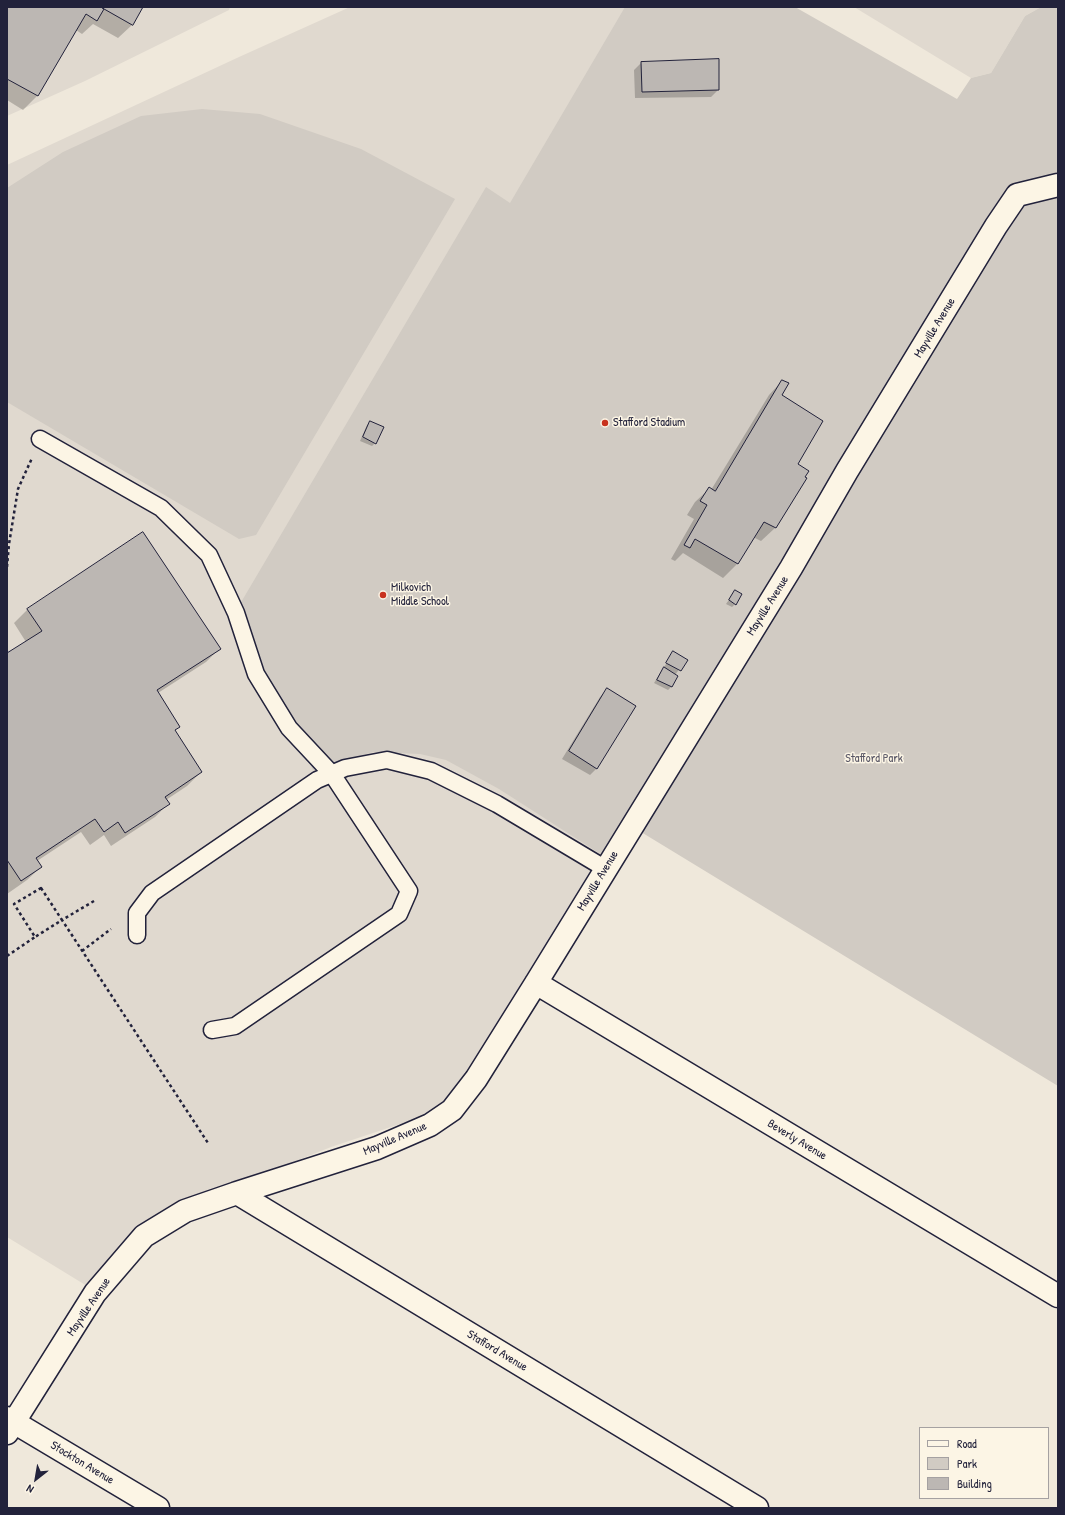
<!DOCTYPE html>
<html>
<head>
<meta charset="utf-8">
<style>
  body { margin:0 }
  #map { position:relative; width:1065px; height:1515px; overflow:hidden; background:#efe8db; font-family:"Patrick Hand",sans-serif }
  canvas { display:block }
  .frame { position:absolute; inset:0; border:8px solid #22223b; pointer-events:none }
  .legend { position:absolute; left:919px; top:1427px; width:130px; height:72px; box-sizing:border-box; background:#fcf5e5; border:1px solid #a5a1a1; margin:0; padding:5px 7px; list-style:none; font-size:12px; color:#22223b }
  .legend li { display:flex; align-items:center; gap:8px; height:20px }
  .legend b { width:20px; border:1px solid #a5a1a1 }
  .north { position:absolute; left:16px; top:1459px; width:40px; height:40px; -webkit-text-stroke:3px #fcf5e5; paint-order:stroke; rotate:211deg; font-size:11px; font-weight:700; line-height:16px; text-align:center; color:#22223b }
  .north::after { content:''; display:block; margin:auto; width:14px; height:18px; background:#22223b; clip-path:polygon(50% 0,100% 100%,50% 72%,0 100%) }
</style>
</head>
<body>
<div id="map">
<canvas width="1065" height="1515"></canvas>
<div class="frame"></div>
<ul class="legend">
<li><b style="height:5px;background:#fcf5e5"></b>Road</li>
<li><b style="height:11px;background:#d1cbc3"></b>Park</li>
<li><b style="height:11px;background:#bcb7b3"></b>Building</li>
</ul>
<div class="north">N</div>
</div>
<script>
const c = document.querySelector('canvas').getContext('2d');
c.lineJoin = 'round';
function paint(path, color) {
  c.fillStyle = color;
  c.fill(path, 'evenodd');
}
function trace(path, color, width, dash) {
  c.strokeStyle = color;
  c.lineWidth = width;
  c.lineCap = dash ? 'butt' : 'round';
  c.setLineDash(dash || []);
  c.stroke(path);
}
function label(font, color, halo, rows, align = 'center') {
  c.font = font + ' "Patrick Hand",sans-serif';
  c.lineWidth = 3;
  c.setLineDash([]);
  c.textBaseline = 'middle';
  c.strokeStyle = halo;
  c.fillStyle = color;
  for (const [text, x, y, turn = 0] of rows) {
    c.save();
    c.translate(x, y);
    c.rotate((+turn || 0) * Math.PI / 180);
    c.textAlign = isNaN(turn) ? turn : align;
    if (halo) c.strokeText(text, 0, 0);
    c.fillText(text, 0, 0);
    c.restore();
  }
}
const built = new Path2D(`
  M 7,7 L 230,7 L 229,10 L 85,81 L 7,116 Z
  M 350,7 L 795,7 L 623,820 L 471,1072 L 451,1096 L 418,1118 L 331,1147 L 283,1166 L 209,1189 L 160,1217 L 87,1286 L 7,1237 L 7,165 L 239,57 Z
  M 854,7 L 1041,7 L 1025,16 L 991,73 L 971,78 Z`);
const green = new Path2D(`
  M 625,7 L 795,7 L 957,99 L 971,78 L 991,73 L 1025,16 L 1041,7 L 1058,7 L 1058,1086 L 623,821 L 602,855 L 499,789 L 446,760 L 420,754 L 373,752 L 313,770 L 303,749 L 269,693 L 240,604 L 486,187 L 510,203 Z
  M 202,109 L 260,114 L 361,149 L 455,199 L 256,535 L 239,539 L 7,402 L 7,188 L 63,152 L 141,116 Z`);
const shadow = new Path2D(`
  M 7,7 L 142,7 L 132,25 L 118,38 L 93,24 L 82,34 L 76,30 L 37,96 L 23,110 L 7,100 Z
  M 641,63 L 718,90 L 711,97 L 635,98 L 634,70 Z
  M 782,381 L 781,396 L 797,465 L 803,477 L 806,479 L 775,528 L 761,541 L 753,537 L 737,564 L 723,578 L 683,553 L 675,561 L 671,559 L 694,519 L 687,515 L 695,502 L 709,489 L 711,490 L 769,395 Z
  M 371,422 L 375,443 L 372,446 L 360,441 L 367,425 Z
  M 735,591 L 735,604 L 732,607 L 726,604 Z
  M 27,610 L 220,648 L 206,662 L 158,693 L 179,726 L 174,731 L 201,772 L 187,786 L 166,800 L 168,804 L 155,817 L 111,846 L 104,835 L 90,845 L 81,832 L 37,861 L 41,867 L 27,880 L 7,894 L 7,654 L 26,642 L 14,623 Z
  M 673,653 L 686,660 L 675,675 L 671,687 L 668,690 L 654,683 Z
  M 607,690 L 597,768 L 590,775 L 562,759 L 600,697 Z`);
const building = new Path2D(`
  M 7,7 L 101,7 L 104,9 L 97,21 L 86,14 L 38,96 L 7,79 Z
  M 101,7 L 143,7 L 133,25 Z
  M 719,59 L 719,90 L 642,92 L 641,62 Z
  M 782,380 L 789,383 L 782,395 L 823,421 L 798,464 L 809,471 L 805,477 L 807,478 L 776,528 L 764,522 L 738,564 L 695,539 L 690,548 L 684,545 L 707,505 L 700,501 L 709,487 L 715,491 Z
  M 370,421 L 384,427 L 376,444 L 363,437 Z
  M 143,532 L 221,649 L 157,690 L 180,727 L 175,730 L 202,772 L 165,797 L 170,804 L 125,833 L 118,822 L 104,832 L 95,819 L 36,858 L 42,867 L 21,881 L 7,860 L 7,653 L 42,631 L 27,609 Z
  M 735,590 L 742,594 L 736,605 L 729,600 Z
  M 673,651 L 688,660 L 681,671 L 666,663 Z
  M 664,667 L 678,676 L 672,687 L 657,680 Z
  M 607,688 L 636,706 L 597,769 L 569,751 Z`);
const path = new Path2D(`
  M 7,567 L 9,544 L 18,489 L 32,458
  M 41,888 L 62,920 L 35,937 L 14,904 Z
  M 94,901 L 62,920 L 208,1143
  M 82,951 L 111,929
  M 7,956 L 35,937`);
const service = new Path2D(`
  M 40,439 L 161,508 L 209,555 L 236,613 L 256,674 L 289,728 L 332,774 L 409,891 L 399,914 L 235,1026 L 212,1030
  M 137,935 L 137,913 L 152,893 L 317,780 L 345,768 L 387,760 L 431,771 L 497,804 L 606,869`);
const minor = new Path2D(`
  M 536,983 L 1058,1296
  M 237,1193 L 757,1508
  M 7,1418 L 158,1508
  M 7,1433 L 95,1293 L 144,1236 L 185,1211 L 237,1193 L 377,1148 L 430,1125 L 452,1110 L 476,1079 L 536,983 L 791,568 L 847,471 L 996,226 L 1017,195 L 1058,185`);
const markers = [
  [605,423,4,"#c8321e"],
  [383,595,4,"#c8321e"]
];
const streetNames = [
  ["Mayville Avenue",935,328,-59],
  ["Mayville Avenue",768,606,-58],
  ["Mayville Avenue",598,881,-59],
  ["Mayville Avenue",395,1139,-23],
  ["Beverly Avenue",797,1140,31],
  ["Mayville Avenue",89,1307,-56],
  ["Stafford Avenue",497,1351,31],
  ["Stockton Avenue",82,1463,31]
];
const poiNames = [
  ["Stafford Stadium",613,423],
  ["Milkovich",391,588],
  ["Middle School",391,602]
];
const parkNames = [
  ["Stafford Park",874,759]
];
paint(built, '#e0d9cf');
paint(green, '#d1cbc3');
paint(shadow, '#0003');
paint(building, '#bcb7b3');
trace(building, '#22223b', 1);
trace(service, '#22223b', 19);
trace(minor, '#22223b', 25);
trace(path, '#22223b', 2.5, [3, 3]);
trace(service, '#fcf5e5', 16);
trace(minor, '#fcf5e5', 22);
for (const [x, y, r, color] of markers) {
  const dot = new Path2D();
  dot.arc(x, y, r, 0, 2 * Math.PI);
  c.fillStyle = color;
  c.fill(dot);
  trace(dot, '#fcf5e5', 1.5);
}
label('12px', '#22223b', '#fcf5e5', streetNames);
label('12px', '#22223b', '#fcf5e5', poiNames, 'left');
label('12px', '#575564', '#fcf5e5', parkNames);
</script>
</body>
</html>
